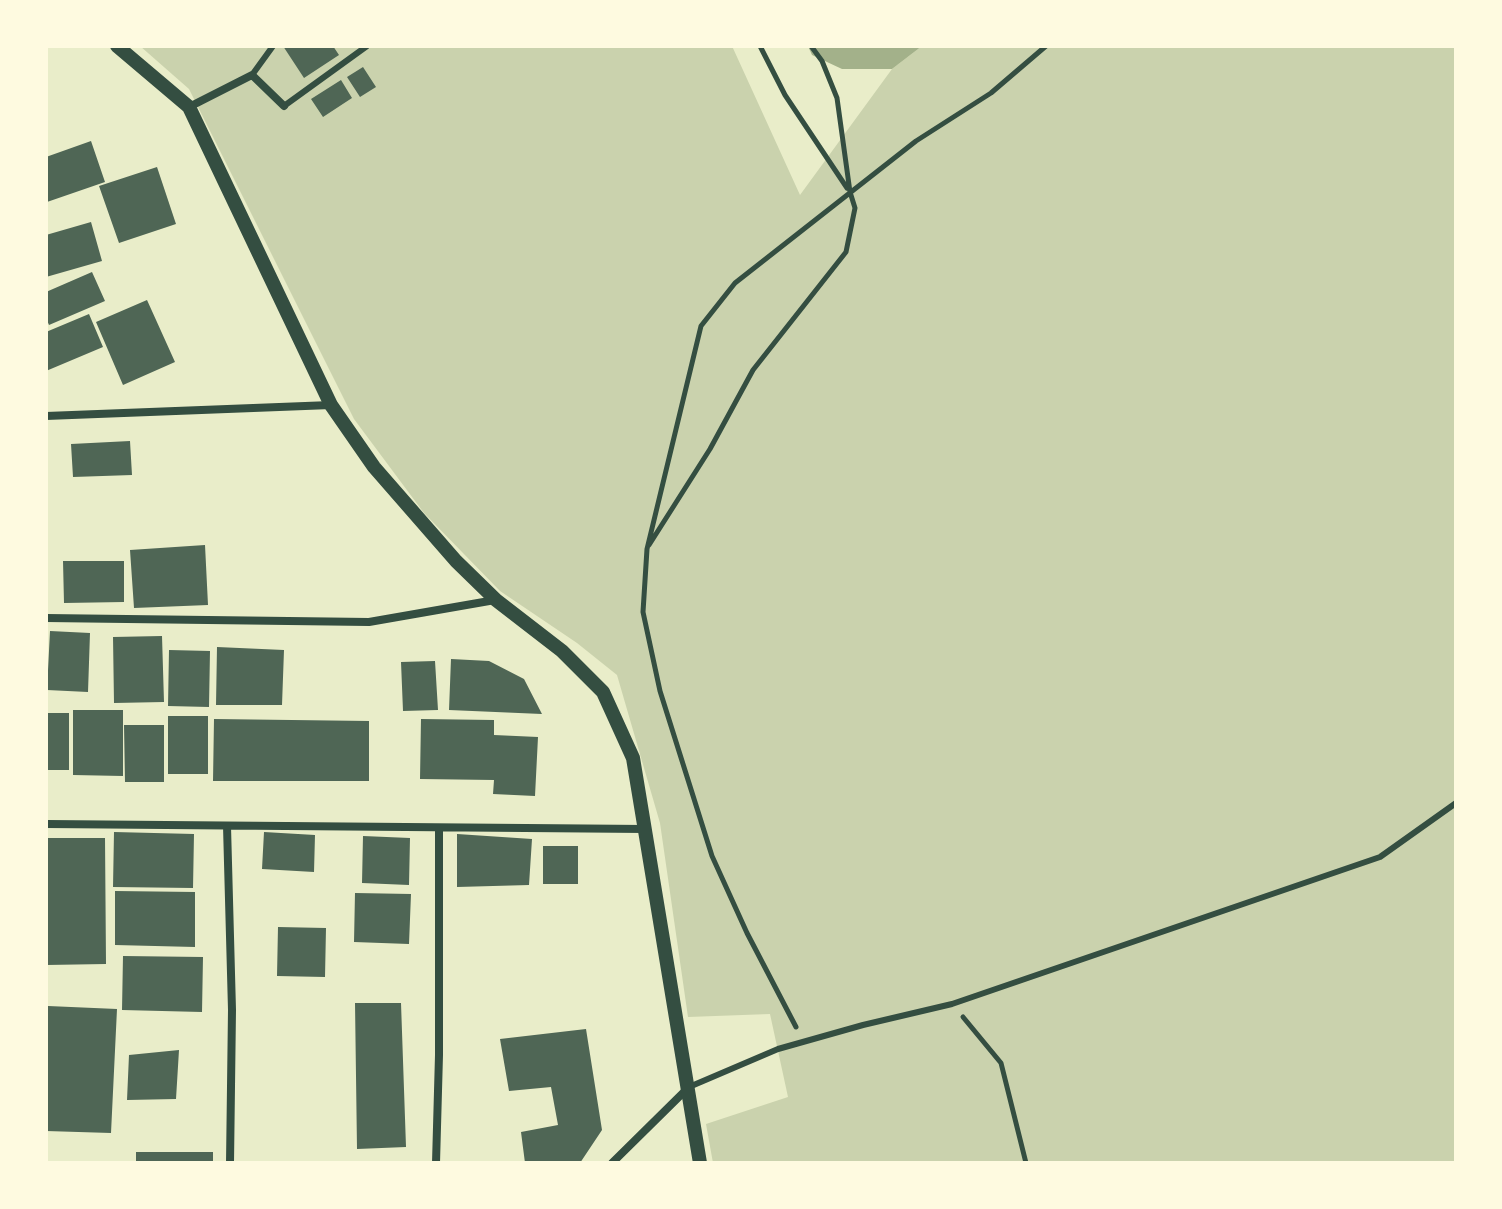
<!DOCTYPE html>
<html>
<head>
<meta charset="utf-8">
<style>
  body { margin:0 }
  #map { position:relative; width:1502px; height:1209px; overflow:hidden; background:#e9edc9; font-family:"Playfair Display",serif }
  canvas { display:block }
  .frame { position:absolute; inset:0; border:48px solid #fefae0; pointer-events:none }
</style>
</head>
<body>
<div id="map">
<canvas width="1502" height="1209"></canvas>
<div class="frame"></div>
</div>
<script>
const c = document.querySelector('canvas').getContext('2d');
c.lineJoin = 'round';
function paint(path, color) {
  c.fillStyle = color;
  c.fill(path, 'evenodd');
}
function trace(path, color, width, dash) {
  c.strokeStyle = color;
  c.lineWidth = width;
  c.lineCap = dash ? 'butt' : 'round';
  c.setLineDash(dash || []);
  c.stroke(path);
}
const green = new Path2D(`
  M 140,46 L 732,46 L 800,195 L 892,69 L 922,46 L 1456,46 L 1456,1163 L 713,1163 L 706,1124 L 788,1097 L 770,1014 L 688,1017 L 660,823 L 617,675 L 577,643 L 500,591 L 424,513 L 354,419 L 189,89 Z`);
const water = new Path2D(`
  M 808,46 L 922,46 L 892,69 L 842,69 L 812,55 Z`);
const building = new Path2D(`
  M 283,46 L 333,46 L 339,55 L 304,78 Z
  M 363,67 L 376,87 L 360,97 L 347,77 Z
  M 341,80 L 352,98 L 323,117 L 311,99 Z
  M 91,141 L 105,182 L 47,202 L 46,157 Z
  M 157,167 L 176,224 L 119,243 L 99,186 Z
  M 91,222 L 102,261 L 46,277 L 46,235 Z
  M 92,272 L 105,301 L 49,325 L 46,318 L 46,292 Z
  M 147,300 L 175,362 L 123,385 L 96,322 Z
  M 89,314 L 103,347 L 46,371 L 46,332 Z
  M 130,441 L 132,475 L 73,477 L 71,444 Z
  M 205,545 L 208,605 L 134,608 L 130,550 Z
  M 63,561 L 124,561 L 124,602 L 64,603 Z
  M 50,631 L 90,633 L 88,692 L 47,690 Z
  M 162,636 L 164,702 L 114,703 L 113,637 Z
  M 217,647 L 284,650 L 282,705 L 216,705 Z
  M 169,650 L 210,651 L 209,707 L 168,706 Z
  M 451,659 L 489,661 L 524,679 L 542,714 L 449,710 Z
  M 435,661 L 438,710 L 403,711 L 401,662 Z
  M 73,710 L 123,710 L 123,776 L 73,775 Z
  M 46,713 L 69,713 L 69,770 L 46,770 Z
  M 168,716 L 208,716 L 208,774 L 168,774 Z
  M 214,719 L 369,721 L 369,781 L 213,781 Z
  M 421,719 L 494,720 L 494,735 L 538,737 L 535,796 L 493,794 L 494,780 L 420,779 Z
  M 124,725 L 164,725 L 164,782 L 125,782 Z
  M 114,832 L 194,834 L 193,888 L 113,887 Z
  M 264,832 L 315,835 L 314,872 L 262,869 Z
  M 457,834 L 532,839 L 529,885 L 457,887 Z
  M 363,836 L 410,838 L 409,885 L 362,883 Z
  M 46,838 L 105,838 L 106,964 L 46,965 Z
  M 543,846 L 578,846 L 578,884 L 543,884 Z
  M 115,891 L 195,892 L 195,947 L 115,945 Z
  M 355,893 L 411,894 L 409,944 L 354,942 Z
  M 278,927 L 326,928 L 325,977 L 277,976 Z
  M 123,956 L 203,957 L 202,1012 L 122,1010 Z
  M 355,1003 L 401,1003 L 406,1147 L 357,1149 Z
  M 48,1006 L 117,1009 L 111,1133 L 46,1131 Z
  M 586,1029 L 602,1130 L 580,1163 L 525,1163 L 521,1132 L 558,1125 L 551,1087 L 509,1091 L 500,1039 Z
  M 179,1050 L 176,1099 L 127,1100 L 129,1055 Z
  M 136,1152 L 213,1152 L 213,1163 L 136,1163 Z`);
const path = new Path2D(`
  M 760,46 L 785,95 L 847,188
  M 649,545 L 710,449 L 753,370 L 846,252 L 855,208 L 850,192 L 837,98 L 822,61 L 811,46
  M 963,1017 L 1001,1063 L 1026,1163
  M 796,1027 L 747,933 L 712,856 L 660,691 L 643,612 L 647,549 L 701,326 L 735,283 L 916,141 L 991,93 L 1046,46`);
const service = new Path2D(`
  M 252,75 L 273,46
  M 284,106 L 367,46
  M 689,1087 L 778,1049 L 863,1025 L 952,1004 L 1380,857 L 1456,803`);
const minor = new Path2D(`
  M 189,107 L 252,75 L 284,106
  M 46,416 L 331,405
  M 46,618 L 369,622 L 495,600
  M 46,824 L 645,829
  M 227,826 L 232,1010 L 230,1163
  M 436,1163 L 439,1055 L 439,828
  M 612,1163 L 688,1088`);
const tertiary = new Path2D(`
  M 117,46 L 189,107 L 331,405 L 374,467 L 456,561 L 496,600 L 562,651 L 603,692 L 633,758 L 700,1163`);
paint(green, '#cad2ad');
paint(water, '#a3b18a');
paint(building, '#4f6655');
trace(path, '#344e41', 5);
trace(service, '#344e41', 6);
trace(minor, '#344e41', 8);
trace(tertiary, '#344e41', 14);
</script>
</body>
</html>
